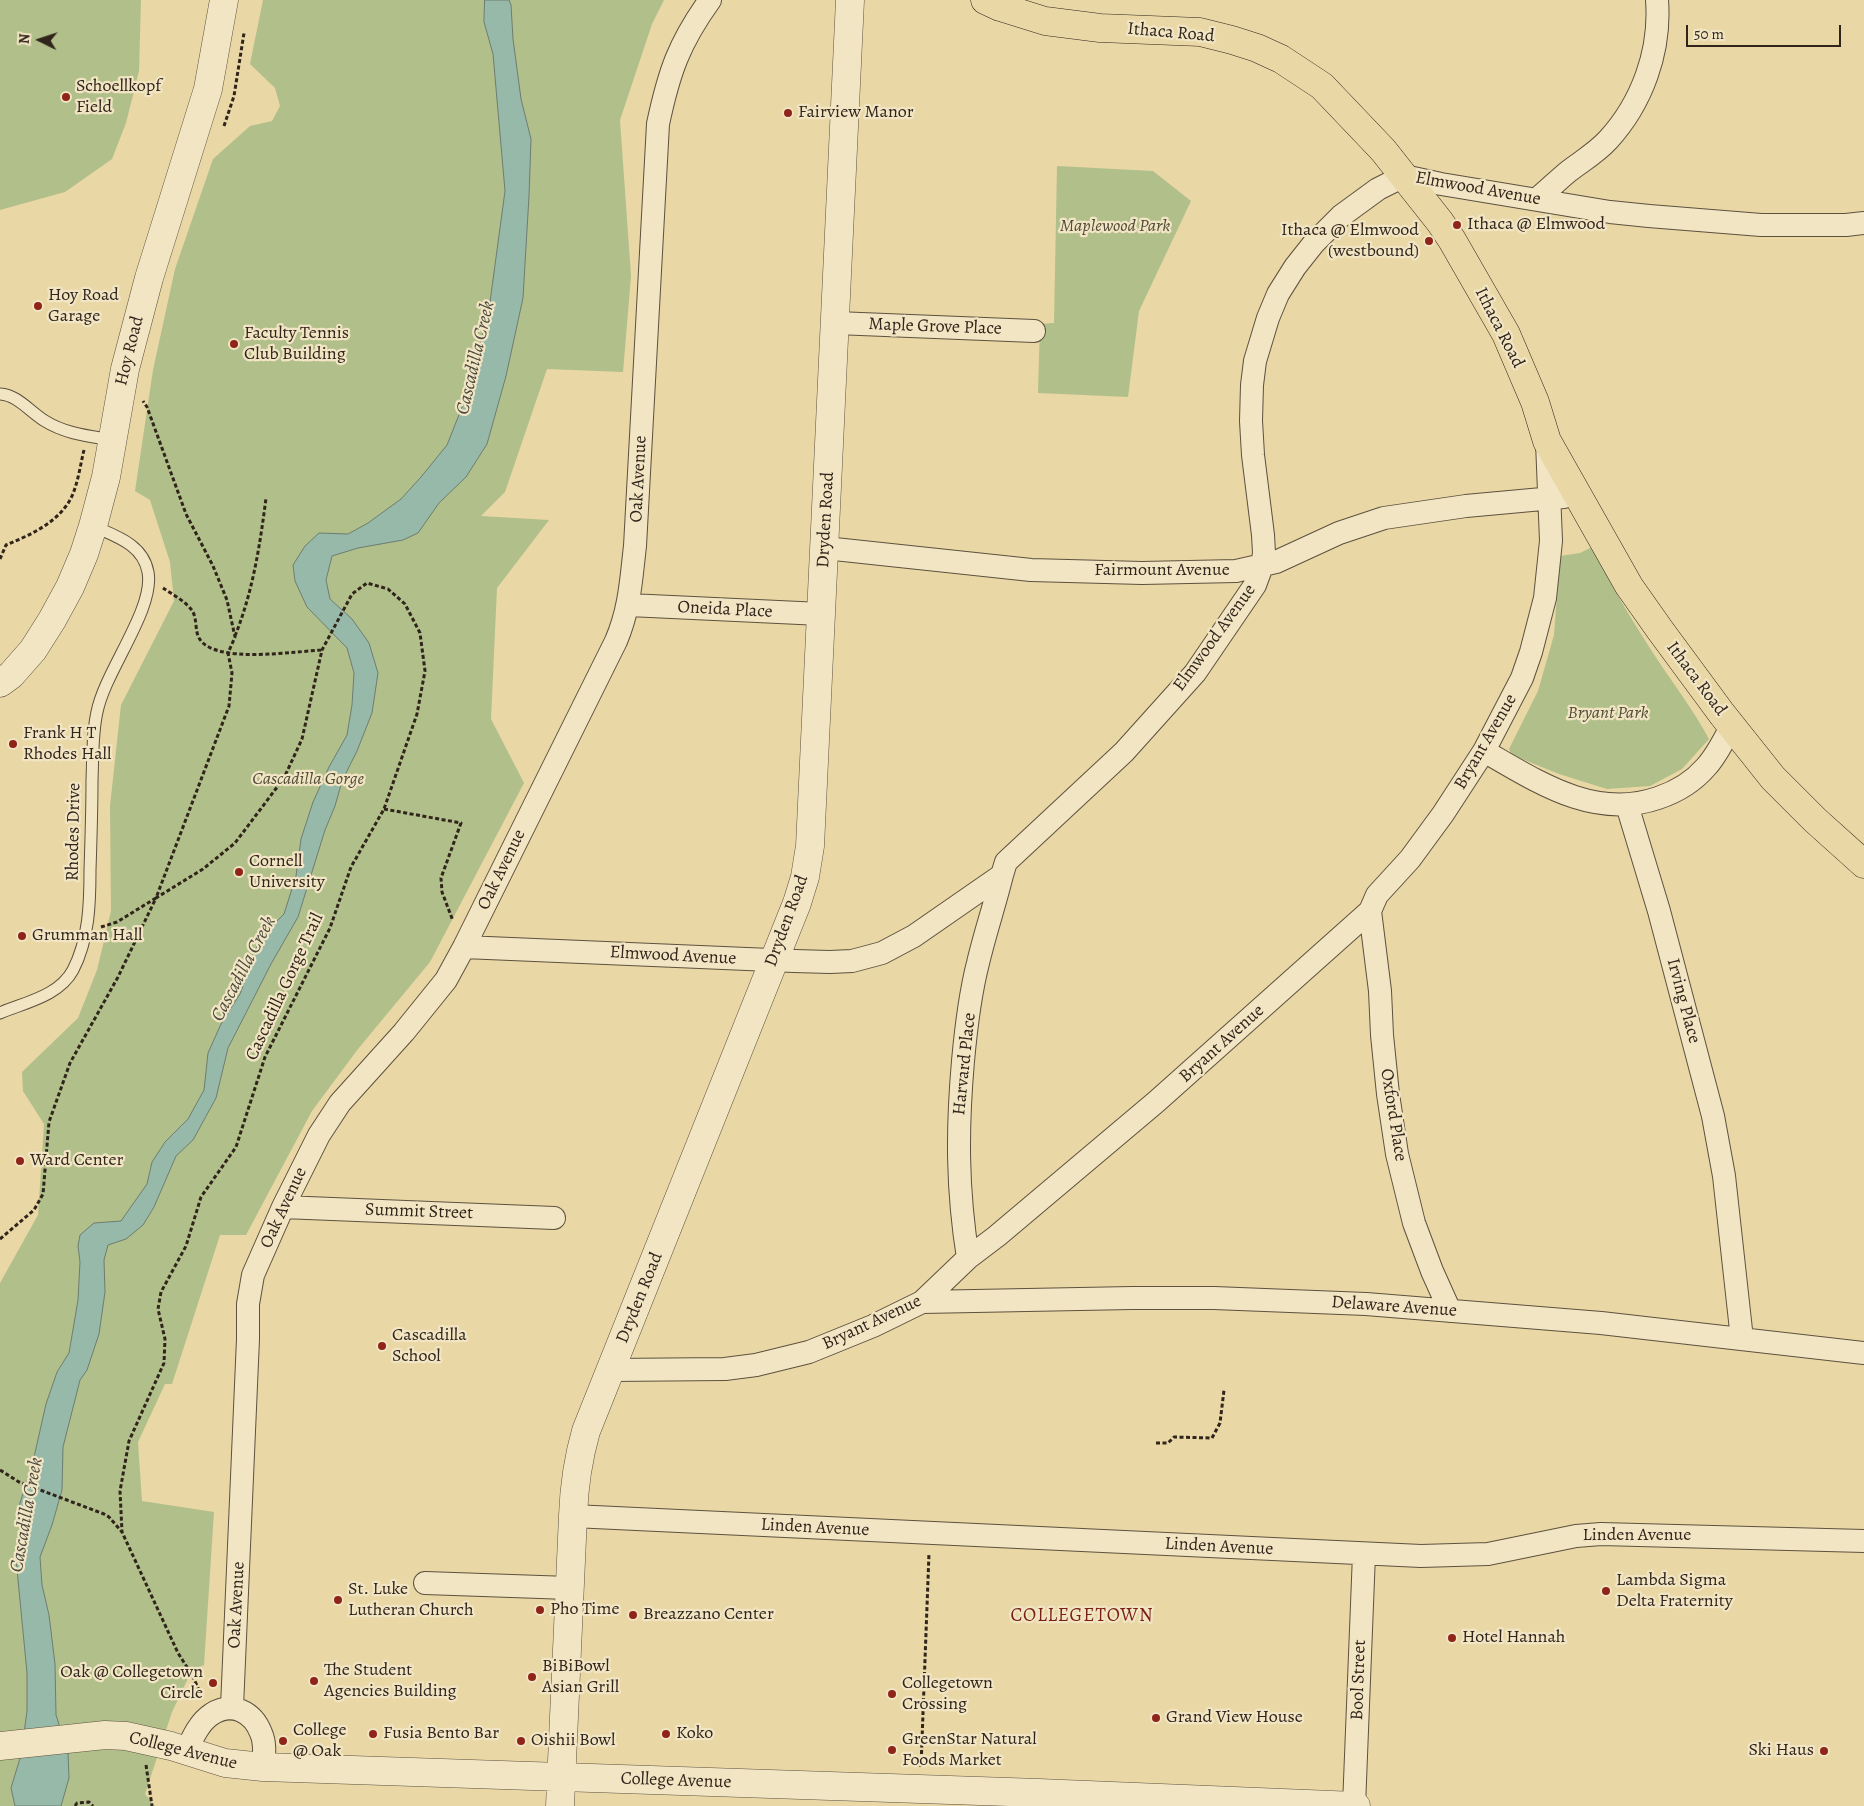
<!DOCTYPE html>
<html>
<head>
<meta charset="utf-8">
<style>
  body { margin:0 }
  #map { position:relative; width:1864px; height:1806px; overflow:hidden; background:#e9d7a5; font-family:Alegreya,serif }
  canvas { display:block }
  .north { position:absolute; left:15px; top:15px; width:50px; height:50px; -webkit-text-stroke:4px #f1e5c4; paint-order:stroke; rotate:274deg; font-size:14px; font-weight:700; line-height:20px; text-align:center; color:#30241b }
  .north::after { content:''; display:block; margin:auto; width:18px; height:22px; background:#30241b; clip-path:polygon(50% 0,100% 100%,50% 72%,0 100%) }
  .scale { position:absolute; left:1686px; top:25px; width:155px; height:22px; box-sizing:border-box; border:2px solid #30241b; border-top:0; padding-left:6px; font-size:15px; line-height:18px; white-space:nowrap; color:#30241b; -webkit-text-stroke:4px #f1e5c4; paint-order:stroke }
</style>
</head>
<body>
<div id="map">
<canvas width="1864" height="1806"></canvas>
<div class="north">N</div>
<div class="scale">50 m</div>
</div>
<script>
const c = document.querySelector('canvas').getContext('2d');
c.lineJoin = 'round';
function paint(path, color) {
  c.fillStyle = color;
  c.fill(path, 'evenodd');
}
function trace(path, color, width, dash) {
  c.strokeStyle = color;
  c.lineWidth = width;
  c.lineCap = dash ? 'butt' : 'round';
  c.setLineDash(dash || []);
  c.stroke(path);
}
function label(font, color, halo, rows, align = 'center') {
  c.font = font + ' Alegreya,serif';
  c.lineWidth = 4.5;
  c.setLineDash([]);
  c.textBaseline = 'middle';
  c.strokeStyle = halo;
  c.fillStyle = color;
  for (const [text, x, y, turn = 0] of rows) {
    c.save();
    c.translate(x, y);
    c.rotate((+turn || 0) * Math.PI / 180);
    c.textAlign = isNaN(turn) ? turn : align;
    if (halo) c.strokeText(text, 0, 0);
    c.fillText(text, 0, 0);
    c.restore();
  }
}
const green = new Path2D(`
  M 0,0 L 141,0 L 139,71 L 126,123 L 112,159 L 65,192 L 0,210 Z
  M 263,0 L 664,0 L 652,24 L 620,120 L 631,276 L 623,372 L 547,369 L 505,492 L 481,516 L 549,520 L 497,588 L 491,719 L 524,783 L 430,962 L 358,1049 L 312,1111 L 246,1235 L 220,1235 L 172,1384 L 165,1384 L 138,1442 L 142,1501 L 214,1512 L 204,1665 L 192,1670 L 172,1712 L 145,1794 L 155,1806 L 0,1806 L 0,1283 L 38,1215 L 44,1124 L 23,1091 L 22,1072 L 78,1018 L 97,970 L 111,911 L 110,806 L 121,705 L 174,601 L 170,562 L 150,500 L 135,491 L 153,370 L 175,269 L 213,159 L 250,126 L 272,121 L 280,106 L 275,88 L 250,64 Z
  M 1057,166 L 1153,171 L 1191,201 L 1139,311 L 1128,397 L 1038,393 L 1040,324 L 1054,323 Z
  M 1592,547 C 1611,585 1632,621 1655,656 C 1674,685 1693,709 1709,739 L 1682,769 L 1650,786 L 1607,789 L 1559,774 L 1512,755 L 1509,749 L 1538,691 L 1554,635 L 1560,556 L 1580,553 Z`);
const water = new Path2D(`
  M 485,0 L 509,0 L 511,5 L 513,39 L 521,99 L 531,139 L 529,196 L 523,298 L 506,376 L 487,444 L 466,477 L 439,503 L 418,533 L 403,540 L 358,548 L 332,556 L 326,580 L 330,599 L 352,619 L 369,643 L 378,673 L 372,713 L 357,751 L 342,781 L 335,806 L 325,830 L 298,917 L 271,964 L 228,1048 L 216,1098 L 193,1140 L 176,1156 L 154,1207 L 143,1225 L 126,1239 L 108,1245 L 104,1260 L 105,1292 L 99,1334 L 87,1370 L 80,1380 L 63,1447 L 62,1490 L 52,1525 L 40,1557 L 42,1585 L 49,1615 L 55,1664 L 56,1715 L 68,1752 L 69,1778 L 61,1806 L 15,1806 L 11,1788 L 21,1755 L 27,1711 L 27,1673 L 16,1559 L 21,1525 L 18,1509 L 32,1466 L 46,1404 L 57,1372 L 69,1353 L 78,1300 L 80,1262 L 78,1246 L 80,1235 L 94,1223 L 121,1221 L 147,1184 L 152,1162 L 165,1142 L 188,1119 L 204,1090 L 208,1053 L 221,1024 L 240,994 L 249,969 L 251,958 L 263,935 L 284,914 L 296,876 L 301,839 L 313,802 L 329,767 L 347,735 L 352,705 L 354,673 L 347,648 L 307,607 L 295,581 L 293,565 L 305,546 L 319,533 L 348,534 L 368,523 L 401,499 L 421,477 L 447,445 L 470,387 L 490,302 L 505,191 L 493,54 L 484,22 Z`);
const path = new Path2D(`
  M 224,126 L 234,96 L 244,33
  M 0,559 L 6,545 C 33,534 66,519 75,488 C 79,476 81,462 84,450
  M 163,588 C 172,594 187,602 193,612 C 197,620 195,631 199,638 C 214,665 296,651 322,650
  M 235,636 C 253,591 260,545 266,498
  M 384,809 L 461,823 L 441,878 L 442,892 L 453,921
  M 101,927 L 117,922 L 156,898 L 229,706 L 232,673 L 228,653 L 235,637 L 227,600 L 213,566 L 186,514 L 147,407 L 143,401
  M 0,1239 L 34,1210 L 43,1194 L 49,1122 L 70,1063 L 118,977 L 156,898 L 203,869 L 235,843 L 284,778 L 302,739 L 322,650 L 352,594 L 367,583 L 388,589 L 405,604 L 420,633 L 425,671 L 417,714 L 384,809 L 351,867 L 330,928 L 265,1057 L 236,1147 L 201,1197 L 186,1246 L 161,1292 L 158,1309 L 165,1339 L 164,1363 L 129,1441 L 120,1491 L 122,1532
  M 1156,1443 L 1168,1443 L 1174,1437 L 1212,1438 L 1220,1423 L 1224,1390
  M 0,1470 L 19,1482 L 104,1514 L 109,1517 L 122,1532 L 178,1653 L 192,1675 L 202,1696
  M 146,1765 L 152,1806
  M 921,1767 L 929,1553
  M 75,1806 L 77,1803 L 89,1802 L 93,1806`);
const service = new Path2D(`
  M 0,394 C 18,395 30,412 45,421 C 66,434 89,436 112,440
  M 0,1013 C 26,1002 59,996 73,970 C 89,939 90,904 90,870 C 91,840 92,810 92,780 C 93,757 92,734 97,712 C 105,671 155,609 148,572 C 143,544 115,536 93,526`);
const minor = new Path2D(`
  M 1537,199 C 1548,190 1558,180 1569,171 C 1582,161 1596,153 1608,140 C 1642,103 1661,51 1657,0
  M 836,323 L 1034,331
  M 825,548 L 1031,570 L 1142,573 L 1236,571 L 1276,562 L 1339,533 L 1384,518 L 1466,506 L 1564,497
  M 629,605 L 821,614
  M 1484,751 C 1538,782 1594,820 1658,798 C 1676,792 1693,782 1706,767 C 1717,755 1724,740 1732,725
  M 1627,805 L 1659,911 L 1713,1116 L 1724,1176 L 1742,1339
  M 1370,911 L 1380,991 L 1382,1035 L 1388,1094 L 1397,1154 L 1414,1223 L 1432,1271 L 1450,1311
  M 464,947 L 794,961 L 830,962 L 852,961 L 882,953 L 914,936 L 1002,875 L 1006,862 L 1124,752 L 1195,673 L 1255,585 L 1262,566 L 1264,553 L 1263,535 L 1253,455 L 1251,421 L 1252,385 L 1255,361 L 1268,318 L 1278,294 L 1295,267 L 1314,243 L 1341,216 L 1378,189 L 1404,176 L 1441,184 L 1610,212 L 1649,216 L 1761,225 L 1846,225 L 1864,223
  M 283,1207 L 554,1218
  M 968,1258 C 957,1189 957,1130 963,1061 C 966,1028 970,994 978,963 C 985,933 995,904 1002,875
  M 922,1302 L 1132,1298 L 1214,1298 L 1366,1304 L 1601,1323 L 1864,1353
  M 611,1370 L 725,1369 L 756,1365 L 809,1352 L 873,1326 L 922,1302 L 968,1258 L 997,1236 L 1156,1102 L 1370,911 L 1377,895 L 1410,859 L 1443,814 L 1484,751 L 1522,678 L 1531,652 L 1545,598 L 1551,541 L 1547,442
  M 573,1516 L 1421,1556 L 1488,1554 L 1576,1536 L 1601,1534 L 1864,1541
  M 425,1583 L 569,1588
  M 232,1707 L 248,1339 L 248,1304 L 253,1275 L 283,1207 L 319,1135 L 340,1103 L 404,1032 L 446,980 L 464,947 L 616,641 C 630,608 631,580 635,546 L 658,124 C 669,72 679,43 710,0
  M 186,1752 C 192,1739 199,1722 212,1714 C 232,1701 253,1712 261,1733 C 266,1744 264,1756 263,1767
  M 1354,1806 L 1364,1554`);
const tertiary = new Path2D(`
  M 0,683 L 11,675 L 33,650 L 52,620 L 70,587 L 84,554 L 93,526 L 106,477 L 125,369 L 149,278 L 208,89 L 224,0
  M 0,1746 L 105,1735 L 126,1736 L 171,1746 L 225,1763 L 263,1767 L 1039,1793 L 1356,1806
  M 560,1806 L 573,1516 C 574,1487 578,1459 586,1431 L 797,903 L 805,877 L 810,846 L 850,0`);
const primary = new Path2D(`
  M 985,0 L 1000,7 L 1045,21 L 1100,28 L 1200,32 L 1232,40 L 1257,48 L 1281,59 L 1322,86 L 1383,150 L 1440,222 L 1452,240 L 1506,334 L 1535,402 L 1547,441 L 1629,586 L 1660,630 L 1722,714 L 1773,778 L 1815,820 L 1864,864`);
const markers = [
  [66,97,5,"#8f2418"],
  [788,113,5,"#8f2418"],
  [1457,225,5,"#8f2418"],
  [1429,241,5,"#8f2418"],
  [38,306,5,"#8f2418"],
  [234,344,5,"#8f2418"],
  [13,744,5,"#8f2418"],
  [239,872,5,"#8f2418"],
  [22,936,5,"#8f2418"],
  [20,1161,5,"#8f2418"],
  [382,1346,5,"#8f2418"],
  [1606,1591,5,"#8f2418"],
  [338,1600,5,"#8f2418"],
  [540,1610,5,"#8f2418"],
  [633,1615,5,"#8f2418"],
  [1452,1638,5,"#8f2418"],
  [532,1677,5,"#8f2418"],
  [314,1681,5,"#8f2418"],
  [213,1683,5,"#8f2418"],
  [892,1694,5,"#8f2418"],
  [1156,1718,5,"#8f2418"],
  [373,1734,5,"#8f2418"],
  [666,1734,5,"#8f2418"],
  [283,1741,5,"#8f2418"],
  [521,1741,5,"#8f2418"],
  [892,1750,5,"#8f2418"],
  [1824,1751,5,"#8f2418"]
];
const streetNames = [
  ["Ithaca Road",1171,33,5],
  ["Elmwood Avenue",1478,189,10],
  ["Maple Grove Place",935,327,2],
  ["Ithaca Road",1499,328,63],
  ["Hoy Road",130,351,-76],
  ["Oak Avenue",639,479,-87],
  ["Dryden Road",826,520,-87],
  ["Fairmount Avenue",1162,571],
  ["Oneida Place",725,610,3],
  ["Elmwood Avenue",1215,638,-54],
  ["Ithaca Road",1696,679,53],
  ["Bryant Avenue",1486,742,-60],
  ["Rhodes Drive",74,832,-89],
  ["Oak Avenue",502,870,-64],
  ["Dryden Road",787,921,-70],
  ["Elmwood Avenue",673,956,3],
  ["Cascadilla Gorge Trail",285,987,-65],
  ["Irving Place",1683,1001,75],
  ["Bryant Avenue",1222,1044,-42],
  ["Harvard Place",965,1064,-84],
  ["Oxford Place",1393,1115,81],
  ["Oak Avenue",284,1208,-65],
  ["Summit Street",419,1212,2],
  ["Dryden Road",640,1298,-68],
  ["Delaware Avenue",1394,1307,4],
  ["Bryant Avenue",872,1323,-25],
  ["Linden Avenue",815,1528,3],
  ["Linden Avenue",1637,1536],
  ["Linden Avenue",1219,1547,3],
  ["Oak Avenue",237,1605,-87],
  ["Bool Street",1359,1680,-88],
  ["College Avenue",183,1751,14],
  ["College Avenue",676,1781,2]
];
const poiNames = [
  ["Schoellkopf",76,87],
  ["Field",76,108],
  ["Fairview Manor",798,113],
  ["Ithaca @ Elmwood",1467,225],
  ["Ithaca @ Elmwood",1419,231,"right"],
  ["(westbound)",1419,252,"right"],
  ["Hoy Road",48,296],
  ["Garage",48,317],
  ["Faculty Tennis",244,334],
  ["Club Building",244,355],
  ["Frank H T",23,734],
  ["Rhodes Hall",23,755],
  ["Cornell",249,862],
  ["University",249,883],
  ["Grumman Hall",32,936],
  ["Ward Center",30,1161],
  ["Cascadilla",392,1336],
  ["School",392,1357],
  ["Lambda Sigma",1616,1581],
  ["Delta Fraternity",1616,1602],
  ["St. Luke",348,1590],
  ["Lutheran Church",348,1611],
  ["Pho Time",550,1610],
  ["Breazzano Center",643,1615],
  ["Hotel Hannah",1462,1638],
  ["BiBiBowl",542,1667],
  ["Asian Grill",542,1688],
  ["The Student",324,1671],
  ["Agencies Building",324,1692],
  ["Oak @ Collegetown",203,1673,"right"],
  ["Circle",203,1694,"right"],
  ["Collegetown",902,1684],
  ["Crossing",902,1705],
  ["Grand View House",1166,1718],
  ["College",293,1731],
  ["@ Oak",293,1752],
  ["Fusia Bento Bar",383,1734],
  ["Koko",676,1734],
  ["GreenStar Natural",902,1740],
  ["Foods Market",902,1761],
  ["Oishii Bowl",531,1741],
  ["Ski Haus",1814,1751,"right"]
];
const parkNames = [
  ["Maplewood Park",1115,227],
  ["Bryant Park",1608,714],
  ["Cascadilla Gorge",308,780]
];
const waterNames = [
  ["Cascadilla Creek",476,358,-77],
  ["Cascadilla Creek",244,969,-62],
  ["Cascadilla Creek",27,1515,-80]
];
const neighbourhoodNames = [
  ["COLLEGETOWN",1082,1616]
];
paint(green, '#b1bf8a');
paint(water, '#97b9a9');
trace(water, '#6e7d70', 1);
trace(service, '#5e513e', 13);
trace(minor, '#5e513e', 24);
trace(tertiary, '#5e513e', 29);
trace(primary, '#30241b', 29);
trace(path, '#30241b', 3, [4, 2.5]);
trace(service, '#f1e5c4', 11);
trace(minor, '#f1e5c4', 22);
trace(tertiary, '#f1e5c4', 28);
trace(primary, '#e9d7a5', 28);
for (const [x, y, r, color] of markers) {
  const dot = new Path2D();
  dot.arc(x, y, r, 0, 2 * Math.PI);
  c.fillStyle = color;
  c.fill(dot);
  trace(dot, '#f1e5c4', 2);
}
label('18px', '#30241b', '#f1e5c4', streetNames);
label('18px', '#30241b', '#f1e5c4', poiNames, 'left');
label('italic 18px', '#504b37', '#f1e5c4', parkNames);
label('italic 19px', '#4a493e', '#f1e5c4', waterNames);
c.letterSpacing = '1px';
label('19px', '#7a1f14', '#f1e5c4', neighbourhoodNames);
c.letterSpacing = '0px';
</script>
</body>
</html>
